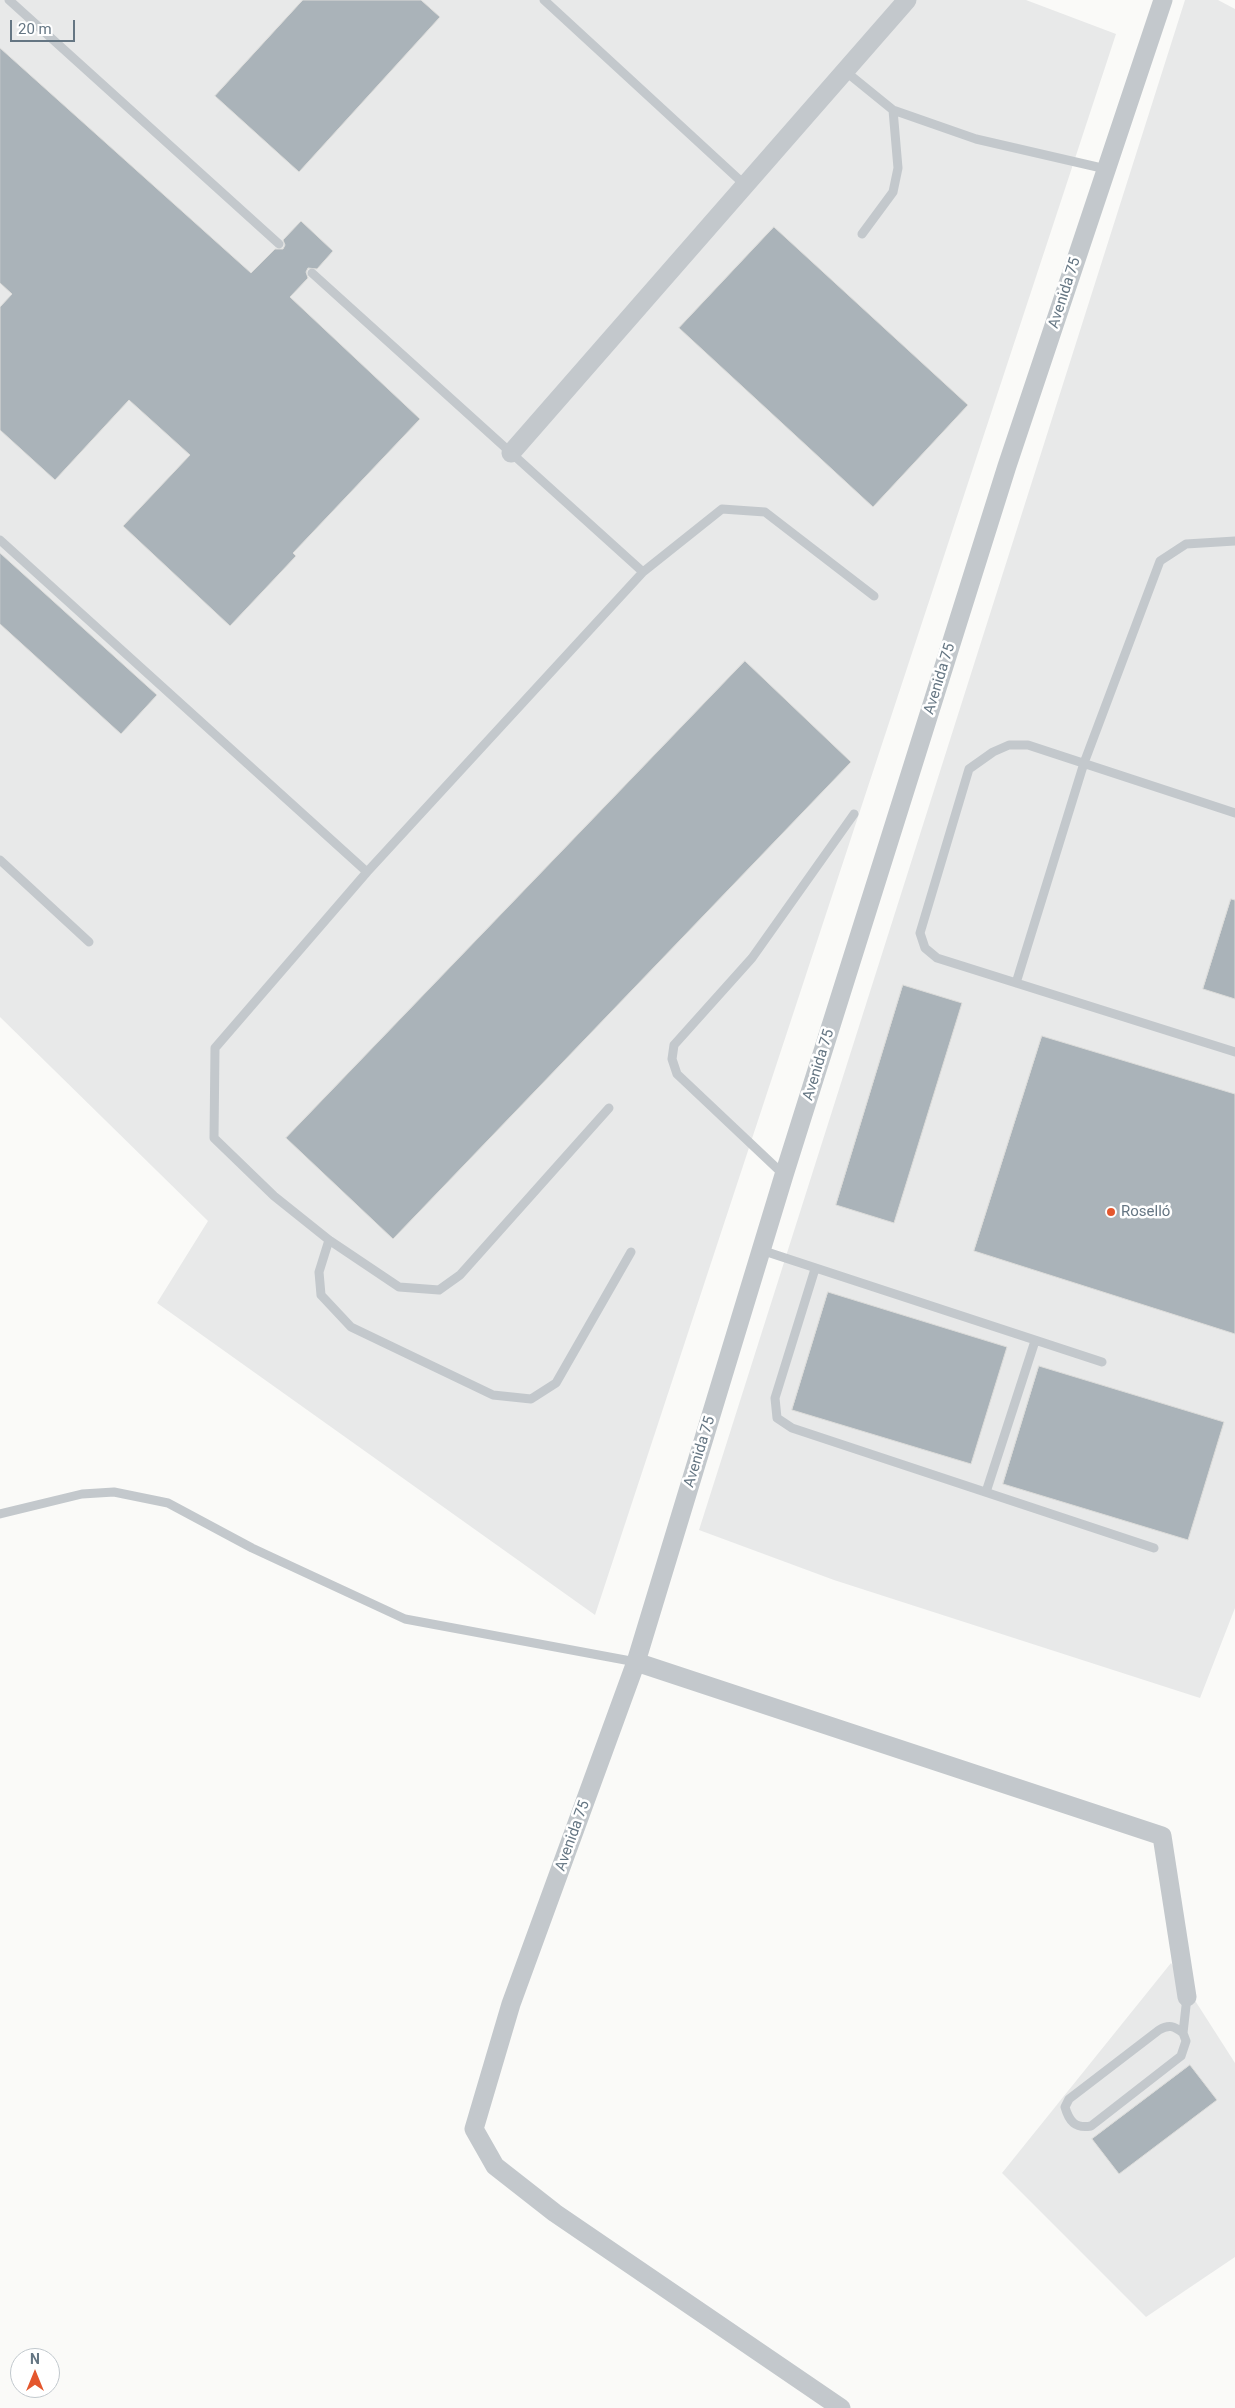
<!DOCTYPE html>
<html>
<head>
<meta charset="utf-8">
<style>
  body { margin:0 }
  #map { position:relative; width:1235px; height:2408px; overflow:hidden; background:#fafaf8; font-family:Roboto,sans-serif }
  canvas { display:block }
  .north { position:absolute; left:10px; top:2348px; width:50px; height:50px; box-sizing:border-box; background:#fff; border:1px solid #c1c8cd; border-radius:50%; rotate:0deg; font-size:14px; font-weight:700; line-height:20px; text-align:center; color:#657683 }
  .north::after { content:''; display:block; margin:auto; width:18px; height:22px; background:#e4572e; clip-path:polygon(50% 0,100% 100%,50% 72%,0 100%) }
  .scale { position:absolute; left:10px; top:20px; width:65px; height:22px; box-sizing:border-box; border:2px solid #657683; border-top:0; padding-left:6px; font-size:15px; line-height:18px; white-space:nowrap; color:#657683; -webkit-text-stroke:4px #fff; paint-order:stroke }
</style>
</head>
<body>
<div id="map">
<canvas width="1235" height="2408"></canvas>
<div class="north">N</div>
<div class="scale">20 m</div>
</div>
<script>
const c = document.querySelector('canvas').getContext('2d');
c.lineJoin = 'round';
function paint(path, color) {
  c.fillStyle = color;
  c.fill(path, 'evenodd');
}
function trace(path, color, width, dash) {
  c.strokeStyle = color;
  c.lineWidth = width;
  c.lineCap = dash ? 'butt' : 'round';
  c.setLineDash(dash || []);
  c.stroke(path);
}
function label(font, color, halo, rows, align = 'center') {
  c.font = font + ' Roboto,sans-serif';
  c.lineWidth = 5;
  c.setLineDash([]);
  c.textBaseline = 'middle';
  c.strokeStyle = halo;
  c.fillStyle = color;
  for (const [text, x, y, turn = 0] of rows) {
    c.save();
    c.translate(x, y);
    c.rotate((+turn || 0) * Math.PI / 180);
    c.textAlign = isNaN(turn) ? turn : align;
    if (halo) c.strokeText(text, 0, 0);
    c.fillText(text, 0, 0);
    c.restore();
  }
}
const built = new Path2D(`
  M 0,0 L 1026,0 L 1116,34 L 595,1615 L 157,1303 L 208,1221 L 0,1017 Z
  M 1185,0 L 1218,0 L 1235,9 L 1235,1608 L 1200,1698 L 834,1580 L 699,1530 Z
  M 1171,1963 L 1235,2063 L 1235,2257 L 1146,2317 L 1002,2173 Z`);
const building = new Path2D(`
  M 303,0 L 421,0 L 440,17 L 299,172 L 215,96 Z
  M 0,48 L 251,273 L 275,249 L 283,249 L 285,245 L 283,240 L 301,221 L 333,251 L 317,269 L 308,268 L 306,272 L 308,278 L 290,297 L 420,419 L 293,553 L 296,556 L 230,626 L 123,526 L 190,455 L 129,400 L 55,480 L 0,430 L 0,307 L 12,294 L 0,283 Z
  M 774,227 L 968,405 L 873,507 L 679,328 Z
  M 0,553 L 157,695 L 121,734 L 0,624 Z
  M 745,661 L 851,762 L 393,1239 L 286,1138 Z
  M 1231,899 L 1235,900 L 1235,999 L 1203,989 Z
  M 903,985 L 962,1003 L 894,1223 L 836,1205 Z
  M 1042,1036 L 1235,1094 L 1235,1334 L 974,1251 Z
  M 828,1292 L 1007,1347 L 971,1464 L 792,1410 Z
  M 1039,1366 L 1224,1422 L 1188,1540 L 1003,1484 Z
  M 1190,2065 L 1217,2100 L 1119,2174 L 1092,2139 Z`);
const service = new Path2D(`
  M 9,0 L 279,244
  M 544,0 L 745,185
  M 845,71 L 893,110 L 976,139 L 1106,169
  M 862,234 L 893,192 L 898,168 L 893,110
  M 0,540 L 367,872 L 643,572 L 312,273
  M 643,572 L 722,509 L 765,512 L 874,596
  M 1235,813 L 1028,745 L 1009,745 L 993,752 L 969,769 L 920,933 L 925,948 L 937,958 L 1235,1052
  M 0,860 L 89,942
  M 367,872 L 215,1048 L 214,1138 L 274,1196 L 329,1240 L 399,1287 L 439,1290 L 460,1275 L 609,1108
  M 1016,983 L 1084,763 L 1160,561 L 1186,544 L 1235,541
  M 784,1175 L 677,1074 L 672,1059 L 674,1045 L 752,958 L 854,814
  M 329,1240 L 319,1272 L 321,1295 L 351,1327 L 493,1395 L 531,1399 L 556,1383 L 631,1252
  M 761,1250 L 1102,1362
  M 815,1269 L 775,1398 L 777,1418 L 792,1428 L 1154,1548
  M 986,1492 L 1035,1341
  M 0,1514 L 82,1494 L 114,1492 L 168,1503 L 252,1548 L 405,1619 L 636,1662
  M 1183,2033 C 1174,2026 1169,2024 1159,2030 L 1069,2099 L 1065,2107 C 1069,2121 1075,2129 1091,2126 L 1181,2056 L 1186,2041 L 1183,2033 L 1187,1997`);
const minor = new Path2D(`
  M 511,453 L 907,0
  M 636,1662 L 1162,1836 L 1187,1997
  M 841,2408 L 555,2213 L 495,2166 L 474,2129 L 511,2004 L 636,1662 L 784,1175 L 1007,466 L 1163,0`);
const markers = [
  [1111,1212,5,"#e4572e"]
];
const streetNames = [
  ["Avenida 75",1065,293,-72],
  ["Avenida 75",940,679,-73],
  ["Avenida 75",819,1065,-73],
  ["Avenida 75",700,1452,-73],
  ["Avenida 75",573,1836,-70]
];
const poiNames = [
  ["Roselló",1121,1212]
];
paint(built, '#e8e9e9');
paint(building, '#aab3b9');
trace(building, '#dcdcda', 1);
trace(service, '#c3c8cc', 9);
trace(minor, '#c3c8cc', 19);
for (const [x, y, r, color] of markers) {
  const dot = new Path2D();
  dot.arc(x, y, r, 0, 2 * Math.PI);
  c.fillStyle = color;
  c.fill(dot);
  trace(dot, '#fff', 2);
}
label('15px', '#657683', '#fff', streetNames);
label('15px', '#657683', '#fff', poiNames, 'left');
</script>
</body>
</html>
